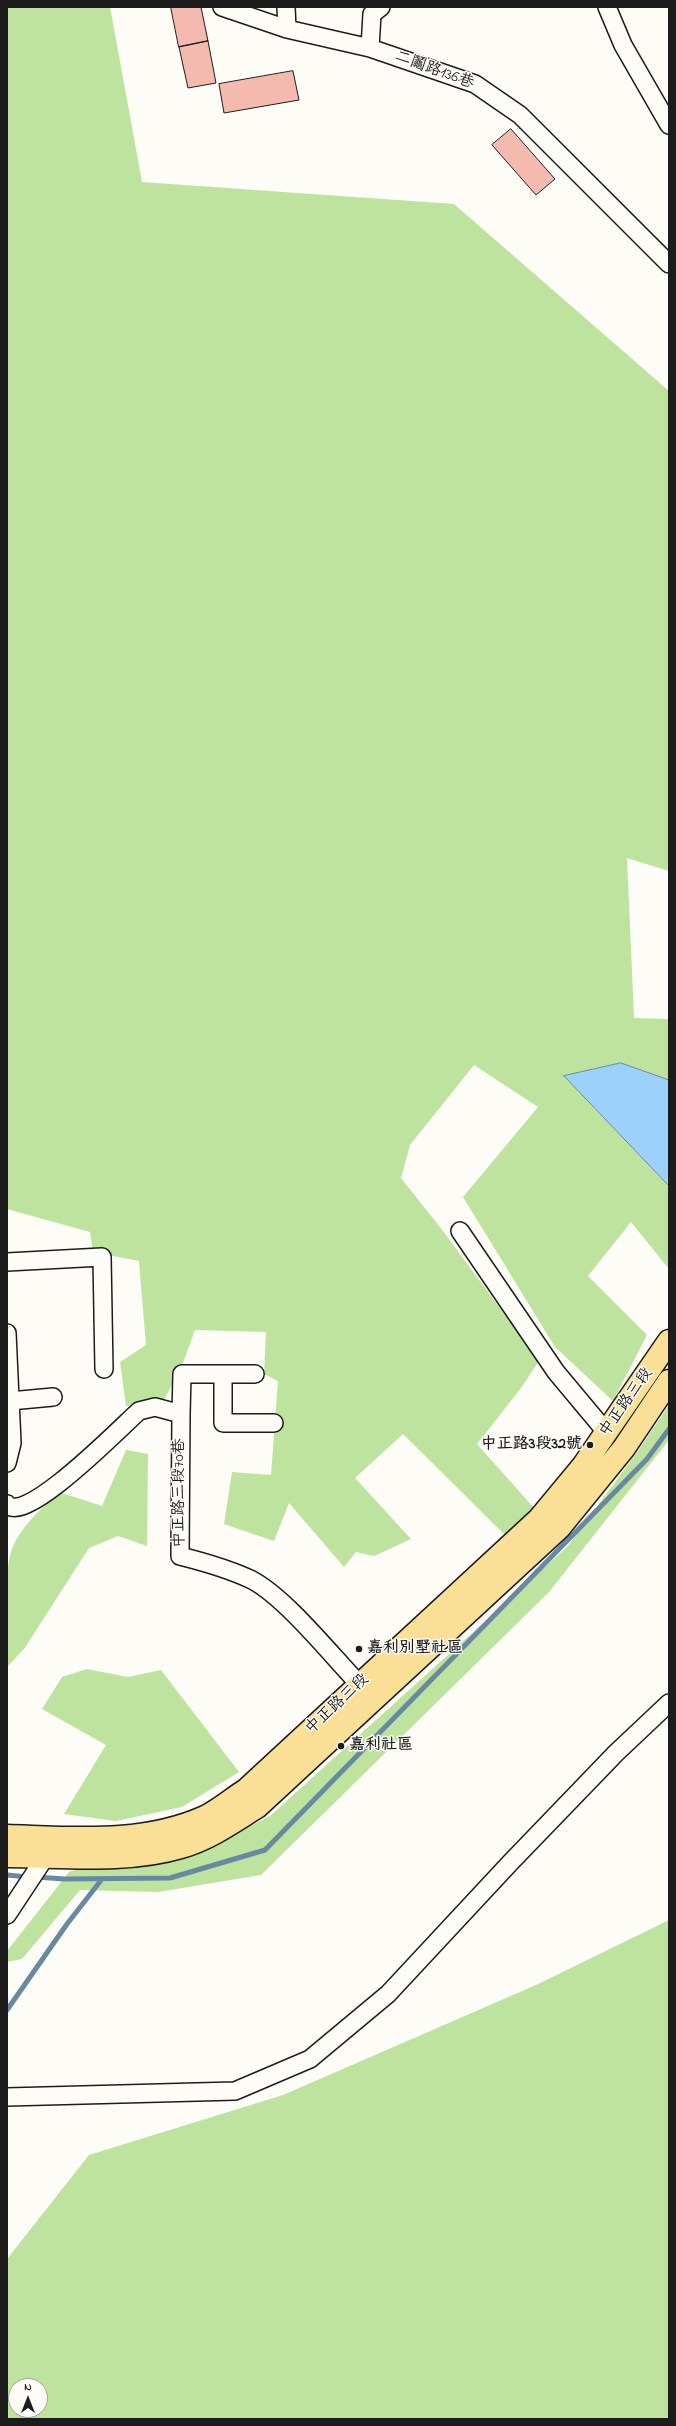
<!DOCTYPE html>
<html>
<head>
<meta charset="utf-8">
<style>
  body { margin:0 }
  #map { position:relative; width:676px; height:2426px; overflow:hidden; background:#fdfcf7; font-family:"Indie Flower",sans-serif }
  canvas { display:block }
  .frame { position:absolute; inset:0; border:8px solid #1c1c1c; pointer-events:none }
  .north { position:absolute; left:8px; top:2378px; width:40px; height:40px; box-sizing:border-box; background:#fdfcf7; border:1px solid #a3a29f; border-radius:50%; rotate:0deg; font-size:11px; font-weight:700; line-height:16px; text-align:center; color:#1c1c1c }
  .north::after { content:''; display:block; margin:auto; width:14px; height:18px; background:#1c1c1c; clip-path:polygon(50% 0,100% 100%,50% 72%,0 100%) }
</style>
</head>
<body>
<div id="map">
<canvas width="676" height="2426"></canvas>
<div class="frame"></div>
<div class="north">N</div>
</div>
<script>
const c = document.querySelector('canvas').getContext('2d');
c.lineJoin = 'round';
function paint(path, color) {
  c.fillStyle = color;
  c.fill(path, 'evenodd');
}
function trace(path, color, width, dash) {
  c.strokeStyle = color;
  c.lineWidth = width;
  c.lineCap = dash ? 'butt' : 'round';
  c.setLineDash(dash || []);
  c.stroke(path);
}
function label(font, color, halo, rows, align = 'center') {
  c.font = font + ' "Indie Flower","LXGW WenKai TC",sans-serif';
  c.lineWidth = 3;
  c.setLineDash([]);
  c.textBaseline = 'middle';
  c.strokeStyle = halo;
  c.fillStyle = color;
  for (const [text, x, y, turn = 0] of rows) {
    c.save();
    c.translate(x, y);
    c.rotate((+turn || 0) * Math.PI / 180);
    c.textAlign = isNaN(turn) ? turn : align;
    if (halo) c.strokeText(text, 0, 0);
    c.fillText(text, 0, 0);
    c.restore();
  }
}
const green = new Path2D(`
  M 7,7 L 110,7 L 142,182 L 454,204 L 669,391 L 669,871 L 627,858 L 634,1018 L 669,1019 L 669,1080 L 621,1063 L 564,1076 L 669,1186 L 669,1269 L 631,1222 L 588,1276 L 647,1335 L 613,1401 L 555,1347 L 463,1197 L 538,1107 L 474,1065 L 410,1145 L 401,1178 L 443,1231 L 539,1361 L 521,1388 L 477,1444 L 534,1508 L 505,1535 L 403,1434 L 355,1478 L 411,1539 L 374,1556 L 356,1552 L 344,1567 L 289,1503 L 274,1541 L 224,1524 L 232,1472 L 271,1475 L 278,1381 L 264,1374 L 266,1332 L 195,1330 L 183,1363 L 163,1402 L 126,1406 L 120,1362 L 146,1345 L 139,1261 L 93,1252 L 90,1232 L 7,1209 Z
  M 669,1405 L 669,1440 L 549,1592 L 261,1875 L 158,1892 L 80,1890 L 22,1959 L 7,1962 L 7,1951 L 69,1872 L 86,1865 L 201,1851 L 270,1816 L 567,1547 L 638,1451 Z
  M 126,1450 L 148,1454 L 147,1546 L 118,1536 L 89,1548 L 24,1649 L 7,1667 C 7,1632 0,1569 16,1540 C 27,1521 43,1507 59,1492 L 102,1506 Z
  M 87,1669 L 128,1677 L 161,1670 L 239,1772 L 182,1807 L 116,1821 L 64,1814 L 106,1745 L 42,1709 L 62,1677 Z
  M 669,1920 L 669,2419 L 7,2419 L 7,2259 L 89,2155 L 283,2095 L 536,1985 ZM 16,2386 L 40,2386 L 40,2410 L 16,2410 Z`);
const water = new Path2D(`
  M 621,1063 L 669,1080 L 669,1186 L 564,1076 Z`);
const stream = new Path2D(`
  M 7,1875 L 28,1877
  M 36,1877 L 64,1879 L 170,1878 L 265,1850 L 647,1459 L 669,1429
  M 7,2010 L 67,1924 L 102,1879`);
const building = new Path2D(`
  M 171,7 L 201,7 L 208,41 L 179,47 Z
  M 208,41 L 216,83 L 188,88 L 179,47 Z
  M 293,71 L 299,100 L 224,113 L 219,84 Z
  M 511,129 L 555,179 L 536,195 L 492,145 Z`);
const minor = new Path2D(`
  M 222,7 L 287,29 L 370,48 L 475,84 L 520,115 L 669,264
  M 286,7 L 287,29
  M 607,7 L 623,45 L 669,125
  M 370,48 L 372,14 L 381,7
  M 460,1231 L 556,1372 L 607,1433
  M 7,1262 L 102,1257 L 104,1369
  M 7,1333 L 12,1443 L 7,1463
  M 223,1374 L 223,1423 L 274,1423
  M 10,1401 L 53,1397
  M 181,1414 L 182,1374 L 255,1374
  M 7,1504 C 24,1527 123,1425 139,1411 L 155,1407 L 181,1414 L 180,1556 C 204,1562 229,1569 252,1580 C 286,1598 332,1656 360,1685
  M 7,1915 L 46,1856 L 48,1847
  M 7,2097 L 235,2091 L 310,2059 L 388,1994 L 510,1863 L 616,1753 L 669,1703`);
const major = new Path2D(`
  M 7,1836 C 73,1838 143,1845 205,1817 C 219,1810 233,1798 246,1790 L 539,1519 L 583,1466 L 669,1341
  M 7,1856 C 62,1856 128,1863 181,1847 C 209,1839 233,1822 257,1807 L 559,1528 L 624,1448 L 669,1381`);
const markers = [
  [590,1445,4,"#1c1c1c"],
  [359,1649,4,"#1c1c1c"],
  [341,1746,4,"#1c1c1c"]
];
const streetNames = [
  ["二鬮路136巷",434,71,20],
  ["中正路三段",627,1403,-55],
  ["中正路三段70巷",180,1493,-90],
  ["中正路三段",338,1705,-43]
];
const poiNames = [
  ["中正路3段32號",582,1445,"right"],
  ["嘉利別墅社區",367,1649],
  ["嘉利社區",349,1746]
];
paint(green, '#bee39e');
paint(water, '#9bd1fa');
trace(water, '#6889a1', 1);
trace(stream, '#6889a1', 5);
paint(building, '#f4b9af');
trace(building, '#1c1c1c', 1);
trace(minor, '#1c1c1c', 20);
trace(major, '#1c1c1c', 25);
trace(minor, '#fdfcf7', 17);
trace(major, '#fadf96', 22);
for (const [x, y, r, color] of markers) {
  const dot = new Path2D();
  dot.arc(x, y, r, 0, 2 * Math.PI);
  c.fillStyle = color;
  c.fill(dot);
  trace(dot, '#fdfcf7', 1.5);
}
label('16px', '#1c1c1c', '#fdfcf7', streetNames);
label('bold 16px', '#1c1c1c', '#fdfcf7', poiNames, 'left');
</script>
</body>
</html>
